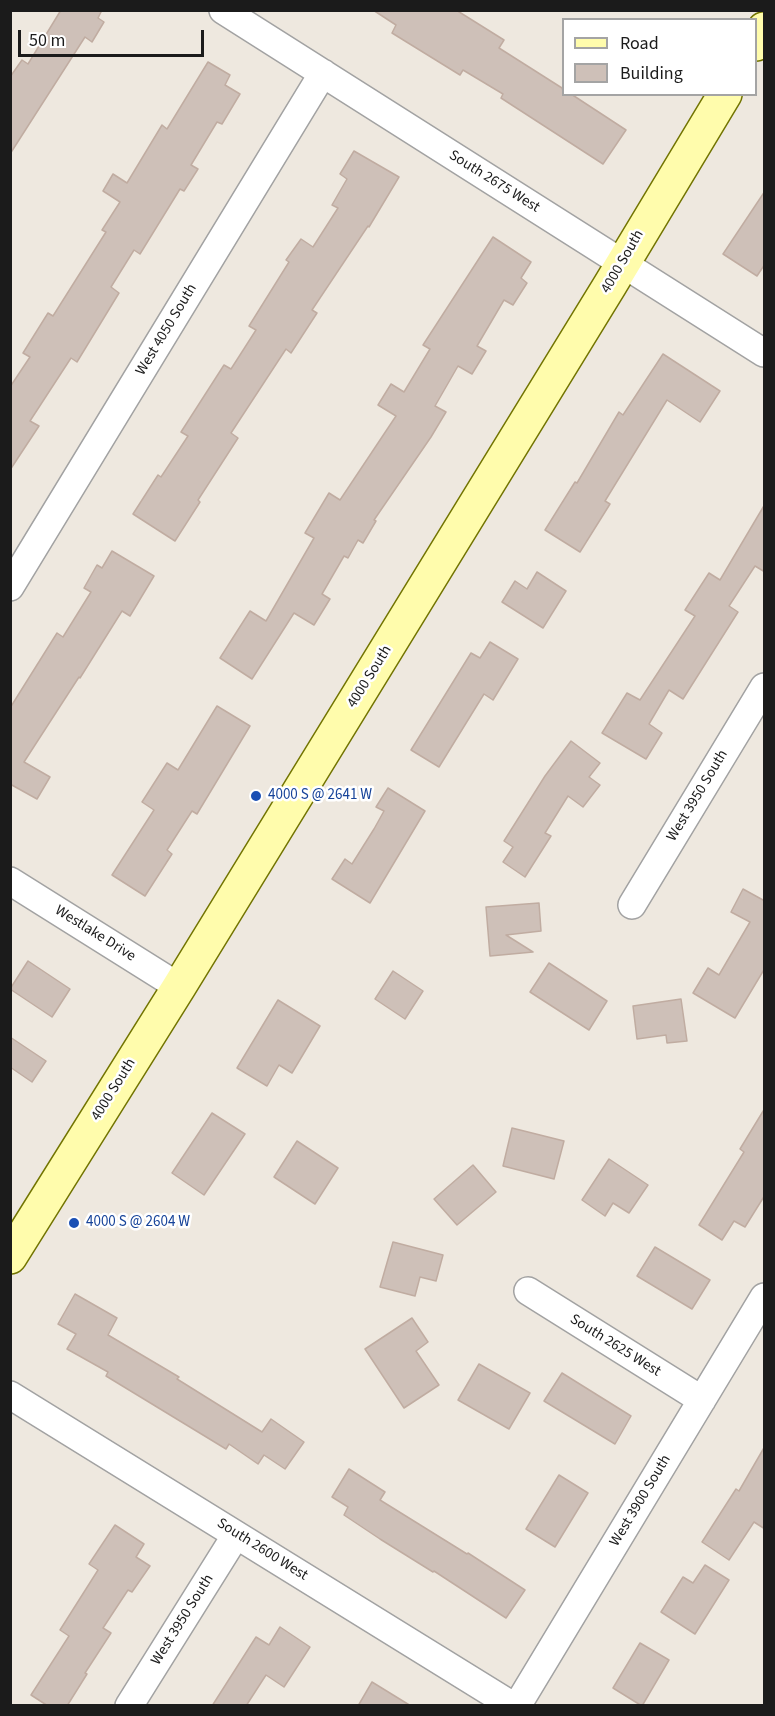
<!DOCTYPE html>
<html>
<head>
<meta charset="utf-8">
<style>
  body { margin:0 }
  #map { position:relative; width:775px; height:1716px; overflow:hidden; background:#eee8df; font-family:"Source Sans 3",sans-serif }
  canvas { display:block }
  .frame { position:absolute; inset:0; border:12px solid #1b1b1b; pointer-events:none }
  .legend { position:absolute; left:562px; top:18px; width:195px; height:78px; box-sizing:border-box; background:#fff; border:2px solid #a4a4a4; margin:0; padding:8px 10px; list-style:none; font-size:18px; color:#1b1b1b }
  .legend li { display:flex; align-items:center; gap:12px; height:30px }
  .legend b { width:30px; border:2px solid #a4a4a4 }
  .scale { position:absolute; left:18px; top:30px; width:186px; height:27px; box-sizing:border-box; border:3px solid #1b1b1b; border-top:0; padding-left:8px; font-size:18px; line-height:21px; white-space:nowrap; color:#1b1b1b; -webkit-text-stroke:4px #fff; paint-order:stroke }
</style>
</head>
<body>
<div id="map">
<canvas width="775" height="1716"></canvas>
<div class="frame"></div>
<ul class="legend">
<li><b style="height:8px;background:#fffcac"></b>Road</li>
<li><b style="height:16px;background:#cec0b8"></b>Building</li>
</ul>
<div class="scale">50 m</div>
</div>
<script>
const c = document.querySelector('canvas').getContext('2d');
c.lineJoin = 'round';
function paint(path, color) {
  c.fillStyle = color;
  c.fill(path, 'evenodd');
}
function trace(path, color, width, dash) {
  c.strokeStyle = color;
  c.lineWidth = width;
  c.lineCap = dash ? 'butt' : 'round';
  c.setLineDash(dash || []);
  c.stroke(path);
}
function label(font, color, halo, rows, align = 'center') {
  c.font = font + ' "Source Sans 3",sans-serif';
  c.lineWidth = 5;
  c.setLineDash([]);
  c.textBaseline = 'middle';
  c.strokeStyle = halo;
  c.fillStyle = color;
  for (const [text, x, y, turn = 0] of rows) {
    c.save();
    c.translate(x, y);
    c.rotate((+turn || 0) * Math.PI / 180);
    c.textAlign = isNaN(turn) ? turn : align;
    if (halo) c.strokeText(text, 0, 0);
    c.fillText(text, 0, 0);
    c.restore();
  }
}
const building = new Path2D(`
  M 61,10 L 102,10 L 98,18 L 104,22 L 92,42 L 85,37 L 10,154 L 10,77 L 22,60 L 28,64 Z
  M 373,10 L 456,10 L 504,40 L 499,48 L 562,88 L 564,94 L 571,94 L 626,130 L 603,164 L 501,98 L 503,94 L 463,70 L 460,75 L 392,33 L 396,25 Z
  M 208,62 L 230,75 L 225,85 L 240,94 L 222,124 L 217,122 L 191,165 L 198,169 L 184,191 L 180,189 L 140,254 L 134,250 L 111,287 L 119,293 L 77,362 L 71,358 L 30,421 L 39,426 L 10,470 L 10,387 L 30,357 L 23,353 L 48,313 L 53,316 L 106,232 L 102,230 L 120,202 L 103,191 L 113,174 L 127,183 L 162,125 L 167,129 Z
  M 354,151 L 399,177 L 369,227 L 368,226 L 312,310 L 317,313 L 291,353 L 286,349 L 231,433 L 238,438 L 198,500 L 200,502 L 175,541 L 133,514 L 158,475 L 161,477 L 188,436 L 181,432 L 224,365 L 231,369 L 256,330 L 249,326 L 289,262 L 286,260 L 301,239 L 313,247 L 338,208 L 332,205 L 347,179 L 340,174 Z
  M 765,191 L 765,264 L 757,276 L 723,254 Z
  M 493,237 L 531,262 L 521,278 L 527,283 L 513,305 L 504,300 L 477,346 L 486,351 L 472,374 L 458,366 L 435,406 L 446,412 L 431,437 L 374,520 L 376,521 L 363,543 L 358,540 L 348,558 L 344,556 L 322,594 L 330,599 L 314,625 L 294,613 L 252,679 L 220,658 L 250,611 L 266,621 L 314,538 L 305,533 L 329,493 L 340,500 L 396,416 L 378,405 L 391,384 L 404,392 L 430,349 L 423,345 Z
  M 663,354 L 720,391 L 700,422 L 667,400 L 605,501 L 610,504 L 580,552 L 545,530 L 575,482 L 577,483 L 619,412 L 623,415 Z
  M 765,504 L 765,572 L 755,566 L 729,606 L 738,612 L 683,699 L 669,690 L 649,724 L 662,733 L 646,759 L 602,733 L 627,693 L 640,700 L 695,616 L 685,610 L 709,573 L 720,580 Z
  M 112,551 L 154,576 L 130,616 L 122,611 L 80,678 L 79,677 L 24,762 L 50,777 L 37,799 L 10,784 L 10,708 L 57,633 L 63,637 L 91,592 L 84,588 L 97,565 L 102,568 Z
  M 537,572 L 566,591 L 543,628 L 502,602 L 515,581 L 527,589 Z
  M 490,642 L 518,659 L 493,700 L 484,694 L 439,767 L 411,750 L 471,653 L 480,658 Z
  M 217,706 L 250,726 L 197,814 L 192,811 L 167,850 L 172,854 L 145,896 L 112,875 L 154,810 L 142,802 L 167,763 L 178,770 Z
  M 571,741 L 600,763 L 589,777 L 600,785 L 583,807 L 568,796 L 545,833 L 551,836 L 525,877 L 503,862 L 513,847 L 504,841 L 545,776 Z
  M 388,788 L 425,811 L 370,903 L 332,879 L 345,859 L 352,864 L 374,829 L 384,811 L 376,807 Z
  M 743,889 L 763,900 L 765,898 L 765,968 L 735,1018 L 693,993 L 708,968 L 719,975 L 750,922 L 731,912 Z
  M 539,903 L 541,931 L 506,935 L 533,952 L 490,956 L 486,907 Z
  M 28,961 L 70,989 L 52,1017 L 10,989 Z
  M 549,963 L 607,1001 L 589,1030 L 530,992 Z
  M 393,971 L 423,991 L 405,1019 L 375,999 Z
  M 681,999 L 687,1041 L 667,1043 L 666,1035 L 637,1039 L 633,1006 Z
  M 278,1000 L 320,1026 L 292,1073 L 279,1065 L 267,1086 L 237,1068 Z
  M 10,1037 L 46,1061 L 32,1082 L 10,1067 Z
  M 765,1108 L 765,1195 L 745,1227 L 734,1221 L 722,1240 L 699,1225 L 744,1152 L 740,1149 Z
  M 212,1113 L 245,1134 L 204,1195 L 172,1173 Z
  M 512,1128 L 564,1141 L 554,1179 L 503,1166 Z
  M 297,1141 L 338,1168 L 315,1204 L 274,1177 Z
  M 609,1159 L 648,1185 L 629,1213 L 613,1203 L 605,1216 L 582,1200 Z
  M 473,1165 L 496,1192 L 457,1225 L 434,1199 Z
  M 393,1242 L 443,1255 L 436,1281 L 420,1277 L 415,1296 L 380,1287 Z
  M 655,1247 L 710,1280 L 692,1309 L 637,1276 Z
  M 75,1294 L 117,1318 L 108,1335 L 179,1377 L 177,1379 L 262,1432 L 271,1419 L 304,1442 L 285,1469 L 264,1455 L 258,1464 L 229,1444 L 226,1449 L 106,1376 L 108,1372 L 67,1349 L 76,1334 L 58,1324 Z
  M 412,1318 L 428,1342 L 416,1351 L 439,1385 L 404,1408 L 365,1349 Z
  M 479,1364 L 530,1393 L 509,1429 L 458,1400 Z
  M 562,1373 L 631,1416 L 615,1444 L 544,1401 Z
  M 765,1446 L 765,1529 L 754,1522 L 729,1560 L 702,1542 L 736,1489 L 739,1491 Z
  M 349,1469 L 385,1492 L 380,1500 L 467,1554 L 468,1553 L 525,1590 L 506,1618 L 434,1571 L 433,1572 L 380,1539 L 344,1515 L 348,1507 L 332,1497 Z
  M 559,1475 L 588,1493 L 555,1547 L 526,1529 Z
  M 115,1525 L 144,1544 L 136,1557 L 150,1566 L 132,1592 L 128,1590 L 103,1628 L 111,1633 L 85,1673 L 87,1674 L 67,1706 L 48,1706 L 31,1695 L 69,1636 L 60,1630 L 98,1570 L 89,1564 Z
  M 705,1565 L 729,1580 L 695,1634 L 661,1612 L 683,1577 L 693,1583 Z
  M 280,1627 L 310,1647 L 284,1687 L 266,1675 L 246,1706 L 212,1706 L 256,1637 L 269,1645 Z
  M 640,1643 L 669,1660 L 642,1706 L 613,1688 Z
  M 372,1682 L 411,1706 L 358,1706 Z`);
const street = new Path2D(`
  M 223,10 L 764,353
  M 10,587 L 323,73
  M 10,881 L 179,987
  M 632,905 L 764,687
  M 528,1291 L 702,1400
  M 10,1395 L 513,1706
  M 129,1706 L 236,1535
  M 517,1706 L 764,1297`);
const secondary = new Path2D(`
  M 756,44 L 764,29
  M 10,1257 L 179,987 L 610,285 L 725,94`);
const markers = [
  [256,796,6,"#1a4fb4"],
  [74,1223,6,"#1a4fb4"]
];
const streetNames = [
  ["South 2675 West",494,182,32],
  ["4000 South",623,262,-60],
  ["West 4050 South",167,330,-59],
  ["4000 South",370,677,-58],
  ["West 3950 South",698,796,-59],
  ["Westlake Drive",95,934,32],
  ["4000 South",114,1090,-58],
  ["South 2625 West",615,1346,32],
  ["West 3900 South",641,1501,-59],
  ["South 2600 West",262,1550,32],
  ["West 3950 South",183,1620,-58]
];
const transitNames = [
  ["4000 S @ 2641 W",268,796],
  ["4000 S @ 2604 W",86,1223]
];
paint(building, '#cec0b8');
trace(building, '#c0aca1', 1.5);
trace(street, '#a2a2a2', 30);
trace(secondary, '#727400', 36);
trace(street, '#fff', 27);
trace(secondary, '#fffcac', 33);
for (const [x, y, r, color] of markers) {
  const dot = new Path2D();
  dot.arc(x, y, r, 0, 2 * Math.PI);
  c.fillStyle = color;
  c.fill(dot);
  trace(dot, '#fff', 2);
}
label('15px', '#1b1b1b', '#fff', streetNames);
label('15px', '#164399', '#fff', transitNames, 'left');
</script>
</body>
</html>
